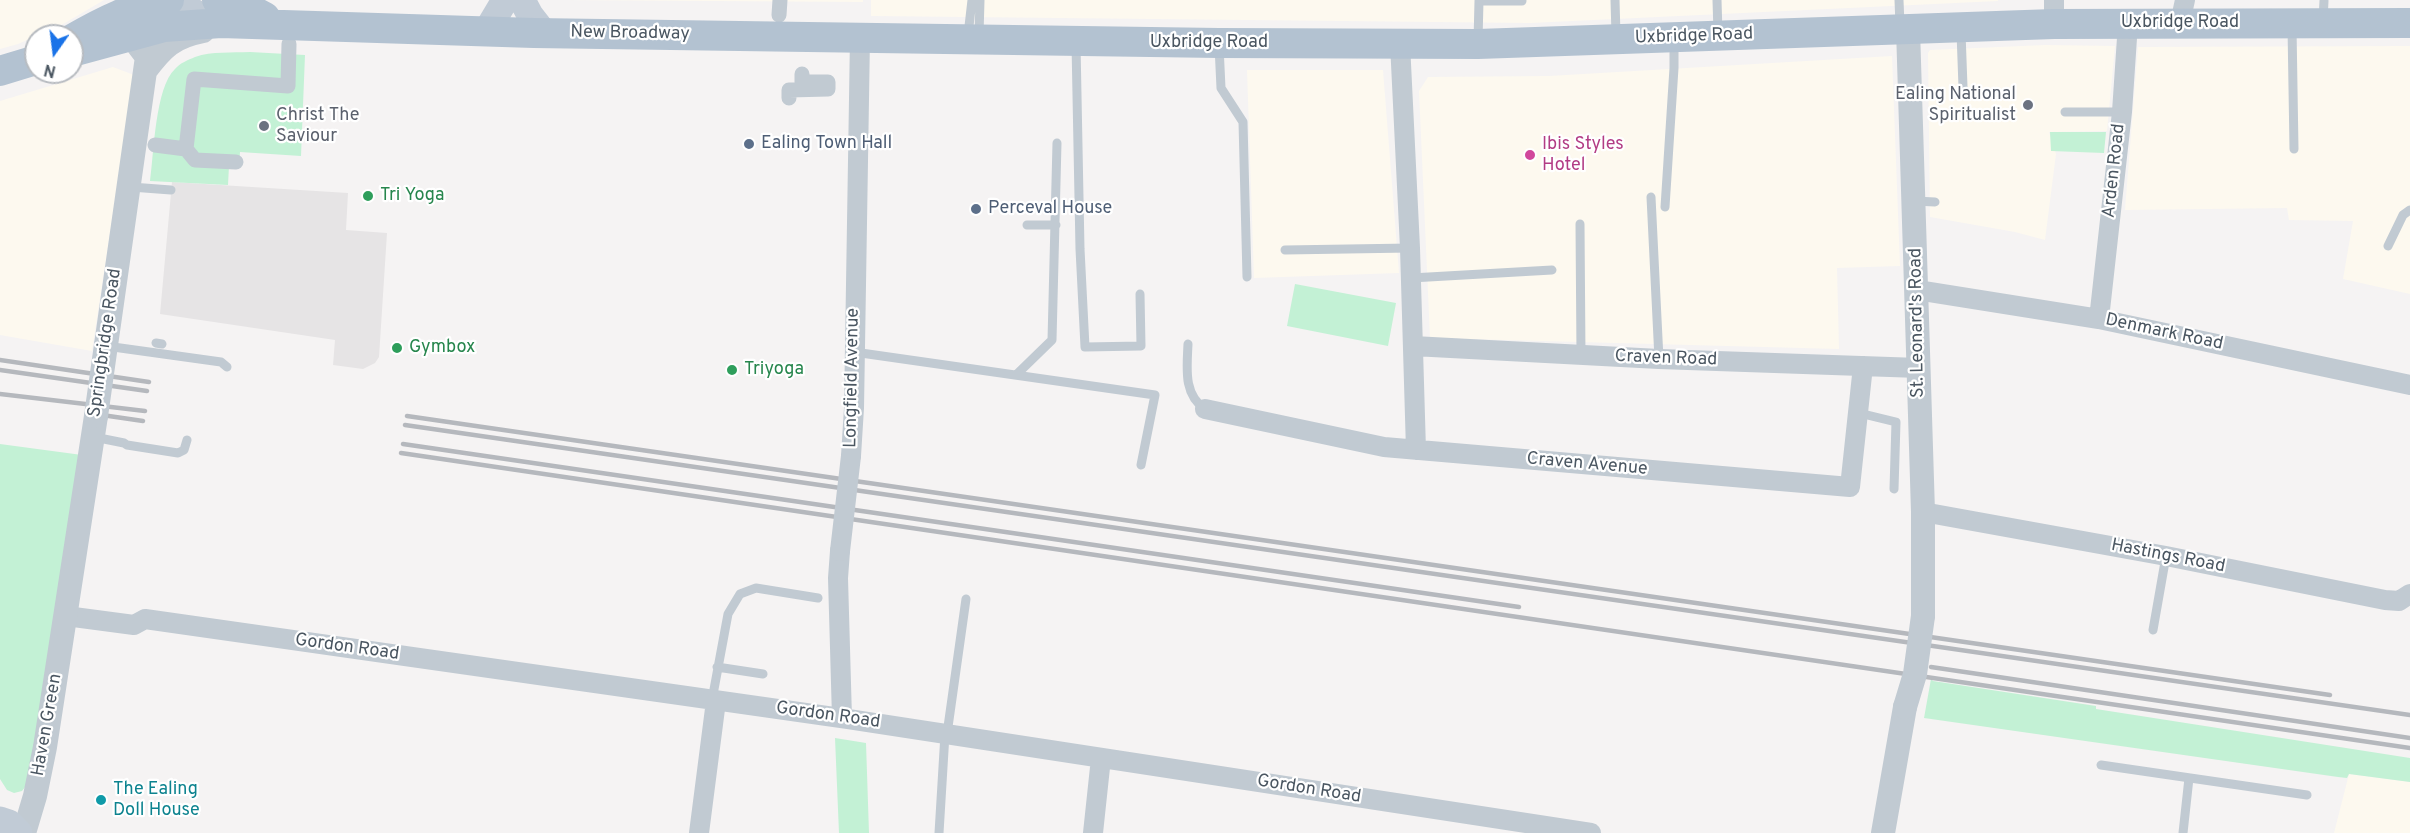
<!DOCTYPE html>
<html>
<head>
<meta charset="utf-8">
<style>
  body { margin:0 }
  #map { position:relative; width:2410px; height:833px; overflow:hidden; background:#f5f3f3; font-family:Overpass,sans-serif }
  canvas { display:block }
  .north { position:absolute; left:24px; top:24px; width:60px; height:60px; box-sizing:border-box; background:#fff; border:2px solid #b7bbc0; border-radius:50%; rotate:194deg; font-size:16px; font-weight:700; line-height:24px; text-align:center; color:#4a5661 }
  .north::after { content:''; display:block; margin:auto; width:21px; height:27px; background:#1a73e8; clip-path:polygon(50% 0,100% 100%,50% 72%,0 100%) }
</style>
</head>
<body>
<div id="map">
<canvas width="2410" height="833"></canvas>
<div class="north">N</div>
</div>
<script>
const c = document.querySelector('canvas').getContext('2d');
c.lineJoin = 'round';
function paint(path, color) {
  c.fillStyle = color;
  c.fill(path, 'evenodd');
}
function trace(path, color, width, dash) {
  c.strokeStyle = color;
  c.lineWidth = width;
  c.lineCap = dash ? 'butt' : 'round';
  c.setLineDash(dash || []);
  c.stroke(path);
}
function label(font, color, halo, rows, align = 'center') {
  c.font = font + ' Overpass,sans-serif';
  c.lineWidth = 4.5;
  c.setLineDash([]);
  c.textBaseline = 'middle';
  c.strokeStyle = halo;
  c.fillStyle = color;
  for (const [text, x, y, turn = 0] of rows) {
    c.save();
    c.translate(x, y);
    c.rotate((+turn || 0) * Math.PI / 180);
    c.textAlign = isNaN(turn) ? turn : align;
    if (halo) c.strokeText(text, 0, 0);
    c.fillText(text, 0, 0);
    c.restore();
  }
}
const commercial = new Path2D(`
  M 0,0 L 104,0 L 65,23 L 18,44 L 0,49 Z
  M 563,0 L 863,0 L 863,2 Z
  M 871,0 L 1998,0 L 1998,1 L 1530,23 L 871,16 Z
  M 2045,45 L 2115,46 L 2107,131 L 2049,132 L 2056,154 L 2045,240 L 2015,232 L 1930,217 L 1928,53 L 1930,50 Z
  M 2410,46 L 2410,294 L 2343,279 L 2353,221 L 2289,220 L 2287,208 L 2125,210 L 2138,47 Z
  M 1892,56 L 1900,266 L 1837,268 L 1839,349 L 1430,338 L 1419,91 L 1428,77 L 1549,76 Z
  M 113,67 L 134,75 L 92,351 L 0,335 L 0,101 Z
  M 1247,70 L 1383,70 L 1399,273 L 1254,278 Z
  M 2349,774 L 2410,782 L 2410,833 L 2334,833 Z`);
const education = new Path2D(`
  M 172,182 L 348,193 L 346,230 L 387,233 L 379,357 L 375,363 L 363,369 L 333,365 L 335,340 L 160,314 Z`);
const green = new Path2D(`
  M 250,52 L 305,55 L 301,156 L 240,152 L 239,166 L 229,166 L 228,185 L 150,181 C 154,153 155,88 175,69 C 180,63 188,60 195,57 C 212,51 232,53 250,52 Z
  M 2050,132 L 2106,132 L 2104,153 L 2051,151 Z
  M 1295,284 L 1396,303 L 1388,346 L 1287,326 Z
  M 0,444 L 82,455 L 66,585 L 26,786 L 22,791 L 14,793 L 7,790 L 0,779 Z
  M 1931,679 L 1933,681 L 2096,706 L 2096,709 L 2410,758 L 2410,782 L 2349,774 L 2347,778 L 2338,777 L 1924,718 Z
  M 835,738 L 866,743 L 869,833 L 839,833 Z`);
const service = new Path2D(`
  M 1615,0 L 1616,35
  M 1717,0 L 1718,33
  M 1899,0 L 1900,25
  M 2323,20 L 2324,1
  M 2292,27 L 2294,149
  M 1961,32 L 1963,87
  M 968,35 L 972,0
  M 979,35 L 980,0
  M 1478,41 L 1479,1 L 1522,1
  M 1076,44 L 1080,249 L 1085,347 L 1141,346 L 1140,294
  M 1219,46 L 1221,88 L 1243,122 L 1247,277
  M 2065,112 L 2122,112
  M 131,187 L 171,190
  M 1651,197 L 1659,359
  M 1915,201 L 1935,202
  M 1665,207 L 1674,68 L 1674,40
  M 1580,224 L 1581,355
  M 1027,225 L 1056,225
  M 2388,246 L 2403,215 L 2410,210
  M 1285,250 L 1410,248
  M 1411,278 L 1552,270
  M 156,343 L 162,344
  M 1188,344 C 1187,368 1183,394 1205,409
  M 106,346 L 221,362 L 227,367
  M 854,352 L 1155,395 L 1141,465
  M 1016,375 L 1052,340 L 1057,143
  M 1859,413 L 1896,422 L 1894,489
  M 94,437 L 124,443 L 127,445 L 178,453 L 184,450 L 187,440
  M 2153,630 L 2166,556
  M 717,667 L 763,674
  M 712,700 L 728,614 L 740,594 L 756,588 L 818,598
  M 947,734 L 966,599
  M 2101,765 L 2307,795
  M 939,833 L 945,734
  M 2183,833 L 2189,778`);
const pedestrian = new Path2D(`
  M 779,15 L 780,0
  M 789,98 L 789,90 L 828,89 L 828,82 L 802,82 L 802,74
  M 155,145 L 186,149
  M 236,162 L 195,160 L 186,149 L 194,79 L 288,86 L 289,44`);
const minor = new Path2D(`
  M 2180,23 L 2185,0
  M 2054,24 L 2054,0
  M 1400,43 L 1410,248 L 1416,450
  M 1917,290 L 2099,319 L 2410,385
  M 2099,319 L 2122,112 L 2128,23
  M 1413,346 L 1659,359 L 1919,368
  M 1205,409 L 1384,447 L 1850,487 L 1863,366
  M 851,456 L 854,408 L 860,37
  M 1923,512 L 2166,556 L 2385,600 L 2399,601 L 2410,594
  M 840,551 L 838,578 L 842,718
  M 66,616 L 134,625 L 145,619 L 848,719 L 1591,833
  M 699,833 L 716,701
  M 1093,833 L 1101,758`);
const tertiary = new Path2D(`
  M 1908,29 L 1923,512 L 1923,616
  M 145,71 C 163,47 173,37 203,31
  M 106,345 L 147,57 L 131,36 L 119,30
  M 24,833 L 35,796 L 45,747 L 96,416
  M 1883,833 L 1905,707`);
const secondary = new Path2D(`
  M 182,0 C 192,15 205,18 221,23
  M 522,0 L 530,15 L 544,33
  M 486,32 L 505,0
  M 0,820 L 9,823 L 19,833`);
const primary = new Path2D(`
  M 217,0 L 244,6 L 265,17
  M 72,39 C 103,21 133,6 169,0
  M 72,52 L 164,27 L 221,23 L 534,33 L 1219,43 L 1478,44 L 2054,24 L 2410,23
  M 0,71 L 36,60`);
const rail = new Path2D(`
  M 0,360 L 149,382
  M 0,370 L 147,391
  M 0,394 L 145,411
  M 102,415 L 143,421
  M 407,416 L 2330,695
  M 405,425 L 2410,715
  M 403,444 L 1519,607
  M 401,453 L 2410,748
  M 1931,667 L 2410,738`);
const minorBridge = new Path2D(`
  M 840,551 L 851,456`);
const tertiaryBridge = new Path2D(`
  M 96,416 L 106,345
  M 1905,707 L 1915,674 L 1923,616`);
const markers = [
  [2028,105,6,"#6b7280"],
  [264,126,6,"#6b7280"],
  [749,144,6,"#5c6f8a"],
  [1530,155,6,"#d1479c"],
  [368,196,6,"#2e9e5b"],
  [976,209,6,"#5c6f8a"],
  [397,348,6,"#2e9e5b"],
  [732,370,6,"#2e9e5b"],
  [101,800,6,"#0f9aa8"]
];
const streetNames = [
  ["Uxbridge Road",2180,23],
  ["New Broadway",630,34,1],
  ["Uxbridge Road",1694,37,-2],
  ["Uxbridge Road",1209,43],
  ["Arden Road",2115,171,-84],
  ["St. Leonard's Road",1918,323,-91],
  ["Denmark Road",2164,333,12],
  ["Springbridge Road",106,343,-82],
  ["Craven Road",1666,359,2],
  ["Longfield Avenue",853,378,-89],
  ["Craven Avenue",1587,465,5],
  ["Hastings Road",2168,557,11],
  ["Gordon Road",347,648,8],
  ["Gordon Road",828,716,8],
  ["Haven Green",48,725,-80],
  ["Gordon Road",1309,790,9]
];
const worshipNames = [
  ["Ealing National",2016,95],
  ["Spiritualist",2016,116],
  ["Christ The",276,116,"left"],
  ["Saviour",276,137,"left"]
];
const serviceNames = [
  ["Ealing Town Hall",761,144],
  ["Perceval House",988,209]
];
const hotelNames = [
  ["Ibis Styles",1542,145],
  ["Hotel",1542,166]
];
const leisureNames = [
  ["Tri Yoga",380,196],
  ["Gymbox",409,348],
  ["Triyoga",744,370]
];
const cultureNames = [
  ["The Ealing",113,790],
  ["Doll House",113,811]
];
paint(commercial, '#fdf9ef');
paint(education, '#e6e4e5');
paint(green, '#c3f1d5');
trace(service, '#c1cad2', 9);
trace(pedestrian, '#c1cad2', 15);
trace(minor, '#c1cad2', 20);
trace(tertiary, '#c1cad2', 24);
trace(secondary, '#c1cbd6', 27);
trace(primary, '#b3c2d1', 30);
trace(rail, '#b5b8bd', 4.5);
trace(minorBridge, '#c1cad2', 20);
trace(tertiaryBridge, '#c1cad2', 24);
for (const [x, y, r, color] of markers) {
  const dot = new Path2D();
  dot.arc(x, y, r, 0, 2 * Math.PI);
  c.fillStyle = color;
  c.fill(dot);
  trace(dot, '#fff', 2);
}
label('18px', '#4a5661', '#fff', streetNames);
label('18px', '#5b616d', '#fff', worshipNames, 'right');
label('18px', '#4e5e75', '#fff', serviceNames, 'left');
label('18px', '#b23c85', '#fff', hotelNames, 'left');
label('18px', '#27864d', '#fff', leisureNames, 'left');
label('18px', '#0d838f', '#fff', cultureNames, 'left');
</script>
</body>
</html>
